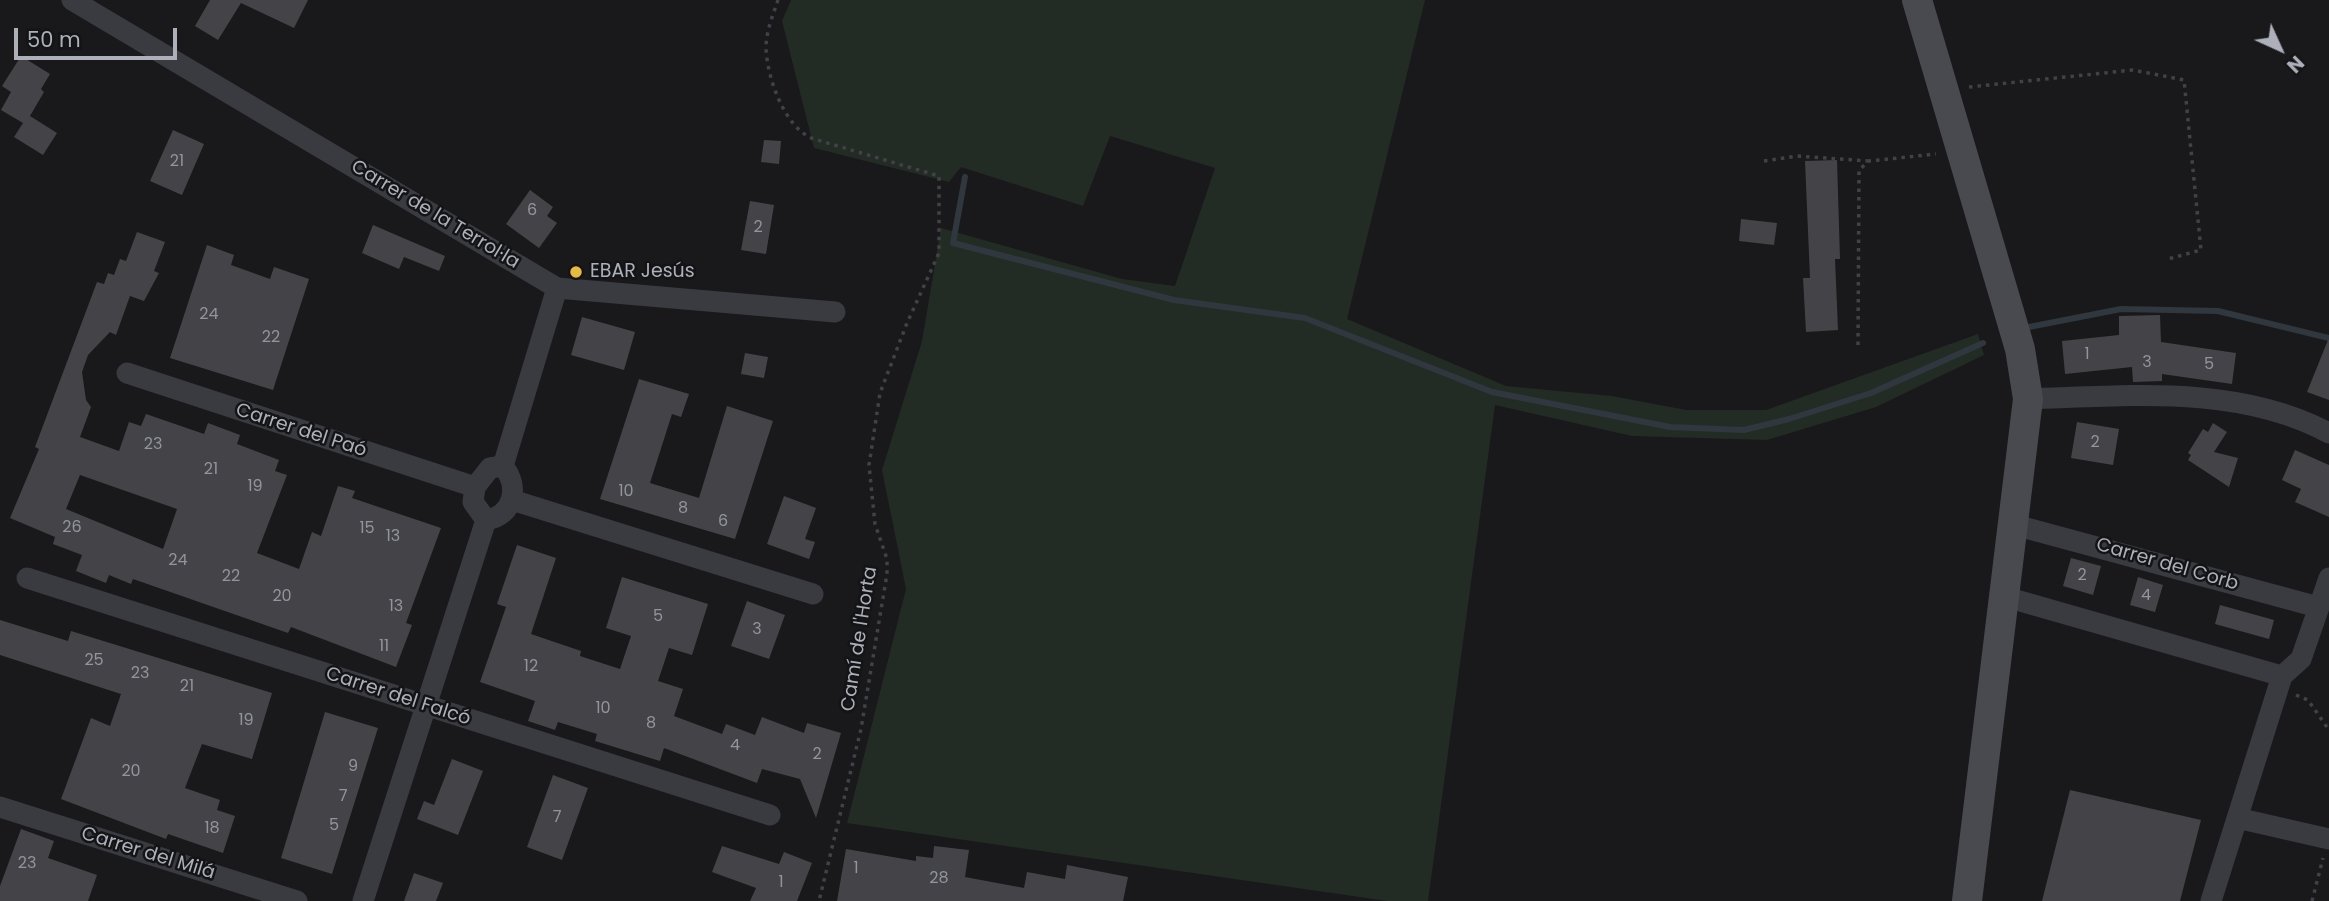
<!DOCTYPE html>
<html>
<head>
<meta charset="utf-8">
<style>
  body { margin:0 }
  #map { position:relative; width:2329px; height:901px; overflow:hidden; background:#19191b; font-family:Poppins,sans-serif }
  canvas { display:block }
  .north { position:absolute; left:2245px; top:14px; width:70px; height:70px; -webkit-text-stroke:5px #141416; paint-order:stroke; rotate:135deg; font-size:19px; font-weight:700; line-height:28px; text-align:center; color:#adb0ba }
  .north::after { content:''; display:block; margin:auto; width:24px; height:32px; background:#adb0ba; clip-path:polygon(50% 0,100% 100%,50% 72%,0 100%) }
  .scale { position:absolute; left:14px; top:28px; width:163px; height:32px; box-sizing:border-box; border:4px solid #adb0ba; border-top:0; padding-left:9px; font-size:21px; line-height:24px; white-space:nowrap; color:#adb0ba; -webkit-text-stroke:5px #141416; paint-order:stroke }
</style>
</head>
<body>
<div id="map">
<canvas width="2329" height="901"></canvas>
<div class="north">N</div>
<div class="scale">50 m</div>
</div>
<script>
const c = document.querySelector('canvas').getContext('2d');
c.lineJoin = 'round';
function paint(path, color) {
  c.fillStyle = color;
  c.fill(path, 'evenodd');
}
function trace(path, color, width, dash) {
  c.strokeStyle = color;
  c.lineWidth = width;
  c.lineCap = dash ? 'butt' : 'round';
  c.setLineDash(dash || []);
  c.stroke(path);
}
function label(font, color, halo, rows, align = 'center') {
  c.font = font + ' Poppins,sans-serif';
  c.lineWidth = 5;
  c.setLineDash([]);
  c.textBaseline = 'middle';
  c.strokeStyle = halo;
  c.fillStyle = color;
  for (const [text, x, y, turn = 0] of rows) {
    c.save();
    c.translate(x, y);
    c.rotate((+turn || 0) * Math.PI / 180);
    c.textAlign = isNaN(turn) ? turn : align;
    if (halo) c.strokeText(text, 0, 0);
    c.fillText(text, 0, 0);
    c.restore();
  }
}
const green = new Path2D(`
  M 791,0 L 1425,0 L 1347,319 L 1506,386 L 1612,396 L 1686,410 L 1766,410 L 1978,334 L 1984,355 L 1876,407 L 1767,440 L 1632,436 L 1495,405 L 1428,901 L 1387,901 L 847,823 L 906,589 L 882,470 L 922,341 L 941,228 L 1122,279 L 1175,286 L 1215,168 L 1110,136 L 1083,206 L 961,167 L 949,182 L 814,148 L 782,21 Z`);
const stream = new Path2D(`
  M 965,177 L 953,243 L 1174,300 L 1305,318 L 1492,392 L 1670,427 L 1744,430 L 1789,419 L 1871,393 L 1983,343
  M 2029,327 L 2121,309 L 2218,311 L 2329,338`);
const building = new Path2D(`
  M 210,0 L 308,0 L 294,28 L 241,3 L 218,40 L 195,26 Z
  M 21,56 L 50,74 L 41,89 L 44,92 L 30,116 L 57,133 L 43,155 L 14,137 L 23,123 L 1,110 L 11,92 L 2,86 Z
  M 173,130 L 204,144 L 182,195 L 150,181 Z
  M 764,140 L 781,141 L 779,164 L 761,162 Z
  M 1837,160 L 1840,259 L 1835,259 L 1838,330 L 1806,332 L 1803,278 L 1810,278 L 1805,161 Z
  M 530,190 L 553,207 L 547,216 L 557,223 L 539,248 L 506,224 Z
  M 750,201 L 774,205 L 766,254 L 741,250 Z
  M 1741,219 L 1777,223 L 1774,245 L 1739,241 Z
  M 373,225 L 445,256 L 439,271 L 404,257 L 399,269 L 362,253 Z
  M 137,232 L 165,242 L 154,271 L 159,273 L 144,301 L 130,296 L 116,335 L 110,332 L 88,355 L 82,372 L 86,400 L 91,407 L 80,437 L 119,451 L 129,422 L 141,426 L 146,414 L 204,434 L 208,423 L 240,435 L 237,444 L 279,460 L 275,471 L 287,475 L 257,553 L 299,569 L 312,532 L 321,536 L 338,486 L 355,491 L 352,498 L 441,528 L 406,623 L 412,625 L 396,667 L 291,627 L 288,633 L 133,579 L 131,584 L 109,575 L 106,583 L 76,571 L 82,555 L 53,544 L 55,537 L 10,518 L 39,449 L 35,447 L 97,282 L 104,284 L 108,273 L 114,275 L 120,259 L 126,261 ZM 80,475 L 177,509 L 163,549 L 66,509 Z
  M 207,245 L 234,255 L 231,265 L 270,279 L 274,267 L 309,279 L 273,390 L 170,358 Z
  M 2160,315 L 2161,342 L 2236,353 L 2232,384 L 2162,374 L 2162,381 L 2133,382 L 2132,367 L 2065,374 L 2062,341 L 2119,335 L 2119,316 Z
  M 582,317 L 635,332 L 624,370 L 571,355 Z
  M 2328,340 L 2329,340 L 2329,400 L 2307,392 Z
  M 745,353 L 768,357 L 764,378 L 741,374 Z
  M 639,379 L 689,394 L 681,417 L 672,414 L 650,483 L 699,498 L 727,406 L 773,421 L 735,539 L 600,499 Z
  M 2077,422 L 2119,429 L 2113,465 L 2071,458 Z
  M 2213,423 L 2227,432 L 2214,452 L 2238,458 L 2229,487 L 2188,460 L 2191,455 L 2188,453 L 2203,429 L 2208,432 Z
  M 2295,450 L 2329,465 L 2329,517 L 2295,502 L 2301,489 L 2282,480 Z
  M 784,496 L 816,508 L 805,539 L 815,542 L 809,559 L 767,544 Z
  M 517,545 L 556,558 L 531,634 L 581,651 L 580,656 L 620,669 L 631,636 L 606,628 L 622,577 L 708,604 L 692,655 L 669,648 L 658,681 L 683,689 L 674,716 L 722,734 L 726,724 L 755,735 L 762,717 L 804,733 L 807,723 L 841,733 L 816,818 L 800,779 L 762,769 L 757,783 L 664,748 L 660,761 L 595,741 L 597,734 L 558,722 L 555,730 L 528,721 L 535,701 L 480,682 L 506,607 L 497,604 Z
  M 2071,558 L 2101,566 L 2093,595 L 2063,586 Z
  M 2138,577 L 2163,585 L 2155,612 L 2130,605 Z
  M 747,601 L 785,615 L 769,659 L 731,646 Z
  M 2220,605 L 2274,620 L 2269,639 L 2215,624 Z
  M 0,620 L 68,641 L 71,631 L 272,693 L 252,759 L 202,744 L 185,788 L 220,800 L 217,810 L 235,816 L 223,853 L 168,834 L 166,839 L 61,799 L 91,718 L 110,726 L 121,694 L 0,655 Z
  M 325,712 L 378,728 L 332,874 L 281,858 Z
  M 452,759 L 483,771 L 458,835 L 417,819 L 424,801 L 434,805 Z
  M 553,775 L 588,788 L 562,860 L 527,847 Z
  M 2070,790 L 2201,820 L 2180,901 L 2042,901 Z
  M 21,829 L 54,841 L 48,858 L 97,875 L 88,901 L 0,901 L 0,886 Z
  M 722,846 L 779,864 L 784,852 L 812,863 L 797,901 L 750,901 L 756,888 L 712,872 Z
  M 934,846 L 969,850 L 965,877 L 1024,888 L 1027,872 L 1065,879 L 1067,865 L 1128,877 L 1123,901 L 837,901 L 846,849 L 916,861 L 916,856 L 933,858 Z
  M 414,873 L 443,883 L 436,901 L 404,901 Z`);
const path = new Path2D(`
  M 778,0 C 773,15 766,31 766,48 C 767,78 785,129 814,139 L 939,176 L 939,253 L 907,323 L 880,393 L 869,465 L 875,524 L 887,559 L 887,574 L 861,729 L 819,901
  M 1969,87 L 2133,70 L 2184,80 L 2201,250 L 2168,259
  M 1764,161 L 1797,156 L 1869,161
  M 1858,345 L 1859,170 L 1869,161 L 1936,154
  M 2296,695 L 2308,700 L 2329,730
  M 2312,901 L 2323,858`);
const street = new Path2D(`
  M 72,0 L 557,288 L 835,312
  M 127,373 L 475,487
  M 2028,399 C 2128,396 2237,384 2329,433
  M 503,466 L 557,288
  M 503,466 C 520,486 514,516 486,520 L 473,502 L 475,487 L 490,468 Z
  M 512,500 L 813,594
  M 2015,525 L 2318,607
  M 27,578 L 770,815
  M 2006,597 L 2282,676 L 2211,901
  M 2282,676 L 2301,659 L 2329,578
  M 0,807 L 297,901
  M 2237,818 L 2329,839
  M 363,901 L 486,520`);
const secondary = new Path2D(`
  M 1917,0 L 2020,349 L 2028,399 L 1967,901`);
const markers = [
  [576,272,7,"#e6ba47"]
];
const numberNames = [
  ["21",177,162],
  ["6",532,211],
  ["2",758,228],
  ["24",209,315],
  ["22",271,338],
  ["1",2087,355],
  ["3",2147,363],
  ["5",2209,365],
  ["2",2095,443],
  ["23",153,445],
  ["21",211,470],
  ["19",255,487],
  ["10",626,492],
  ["8",683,509],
  ["6",723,522],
  ["26",72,528],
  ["15",367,529],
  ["13",393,537],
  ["24",178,561],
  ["2",2082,576],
  ["22",231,577],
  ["4",2146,596],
  ["20",282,597],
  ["13",396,607],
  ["5",658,617],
  ["3",757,630],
  ["11",384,647],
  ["25",94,661],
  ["12",531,667],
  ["23",140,674],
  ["21",187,687],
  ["10",603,709],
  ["19",246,721],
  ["8",651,724],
  ["4",735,746],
  ["2",817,755],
  ["9",353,767],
  ["20",131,772],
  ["7",343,797],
  ["7",557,818],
  ["5",334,826],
  ["18",212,829],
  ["23",27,864],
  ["1",856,869],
  ["28",939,879],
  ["1",781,883]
];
const streetNames = [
  ["Carrer de la Terrol·la",435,215,31],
  ["Carrer del Paó",301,431,18],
  ["Carrer del Corb",2167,565,16],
  ["Camí de l'Horta",860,639,-81],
  ["Carrer del Falcó",398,697,18],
  ["Carrer del Milá",148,854,17]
];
const poiNames = [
  ["EBAR Jesús",590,272]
];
paint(green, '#232b25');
trace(stream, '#30373f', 6);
paint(building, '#444448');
trace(path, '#414247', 3.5, [3.5, 5]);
trace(street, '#3a3b40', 21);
trace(secondary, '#494a50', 30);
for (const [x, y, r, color] of markers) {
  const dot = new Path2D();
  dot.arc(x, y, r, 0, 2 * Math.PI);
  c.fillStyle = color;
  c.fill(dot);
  trace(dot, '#141416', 2.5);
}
label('16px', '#93959e', null, numberNames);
label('19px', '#adb0ba', '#141416', streetNames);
label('19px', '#adb0ba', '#141416', poiNames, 'left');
</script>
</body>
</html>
